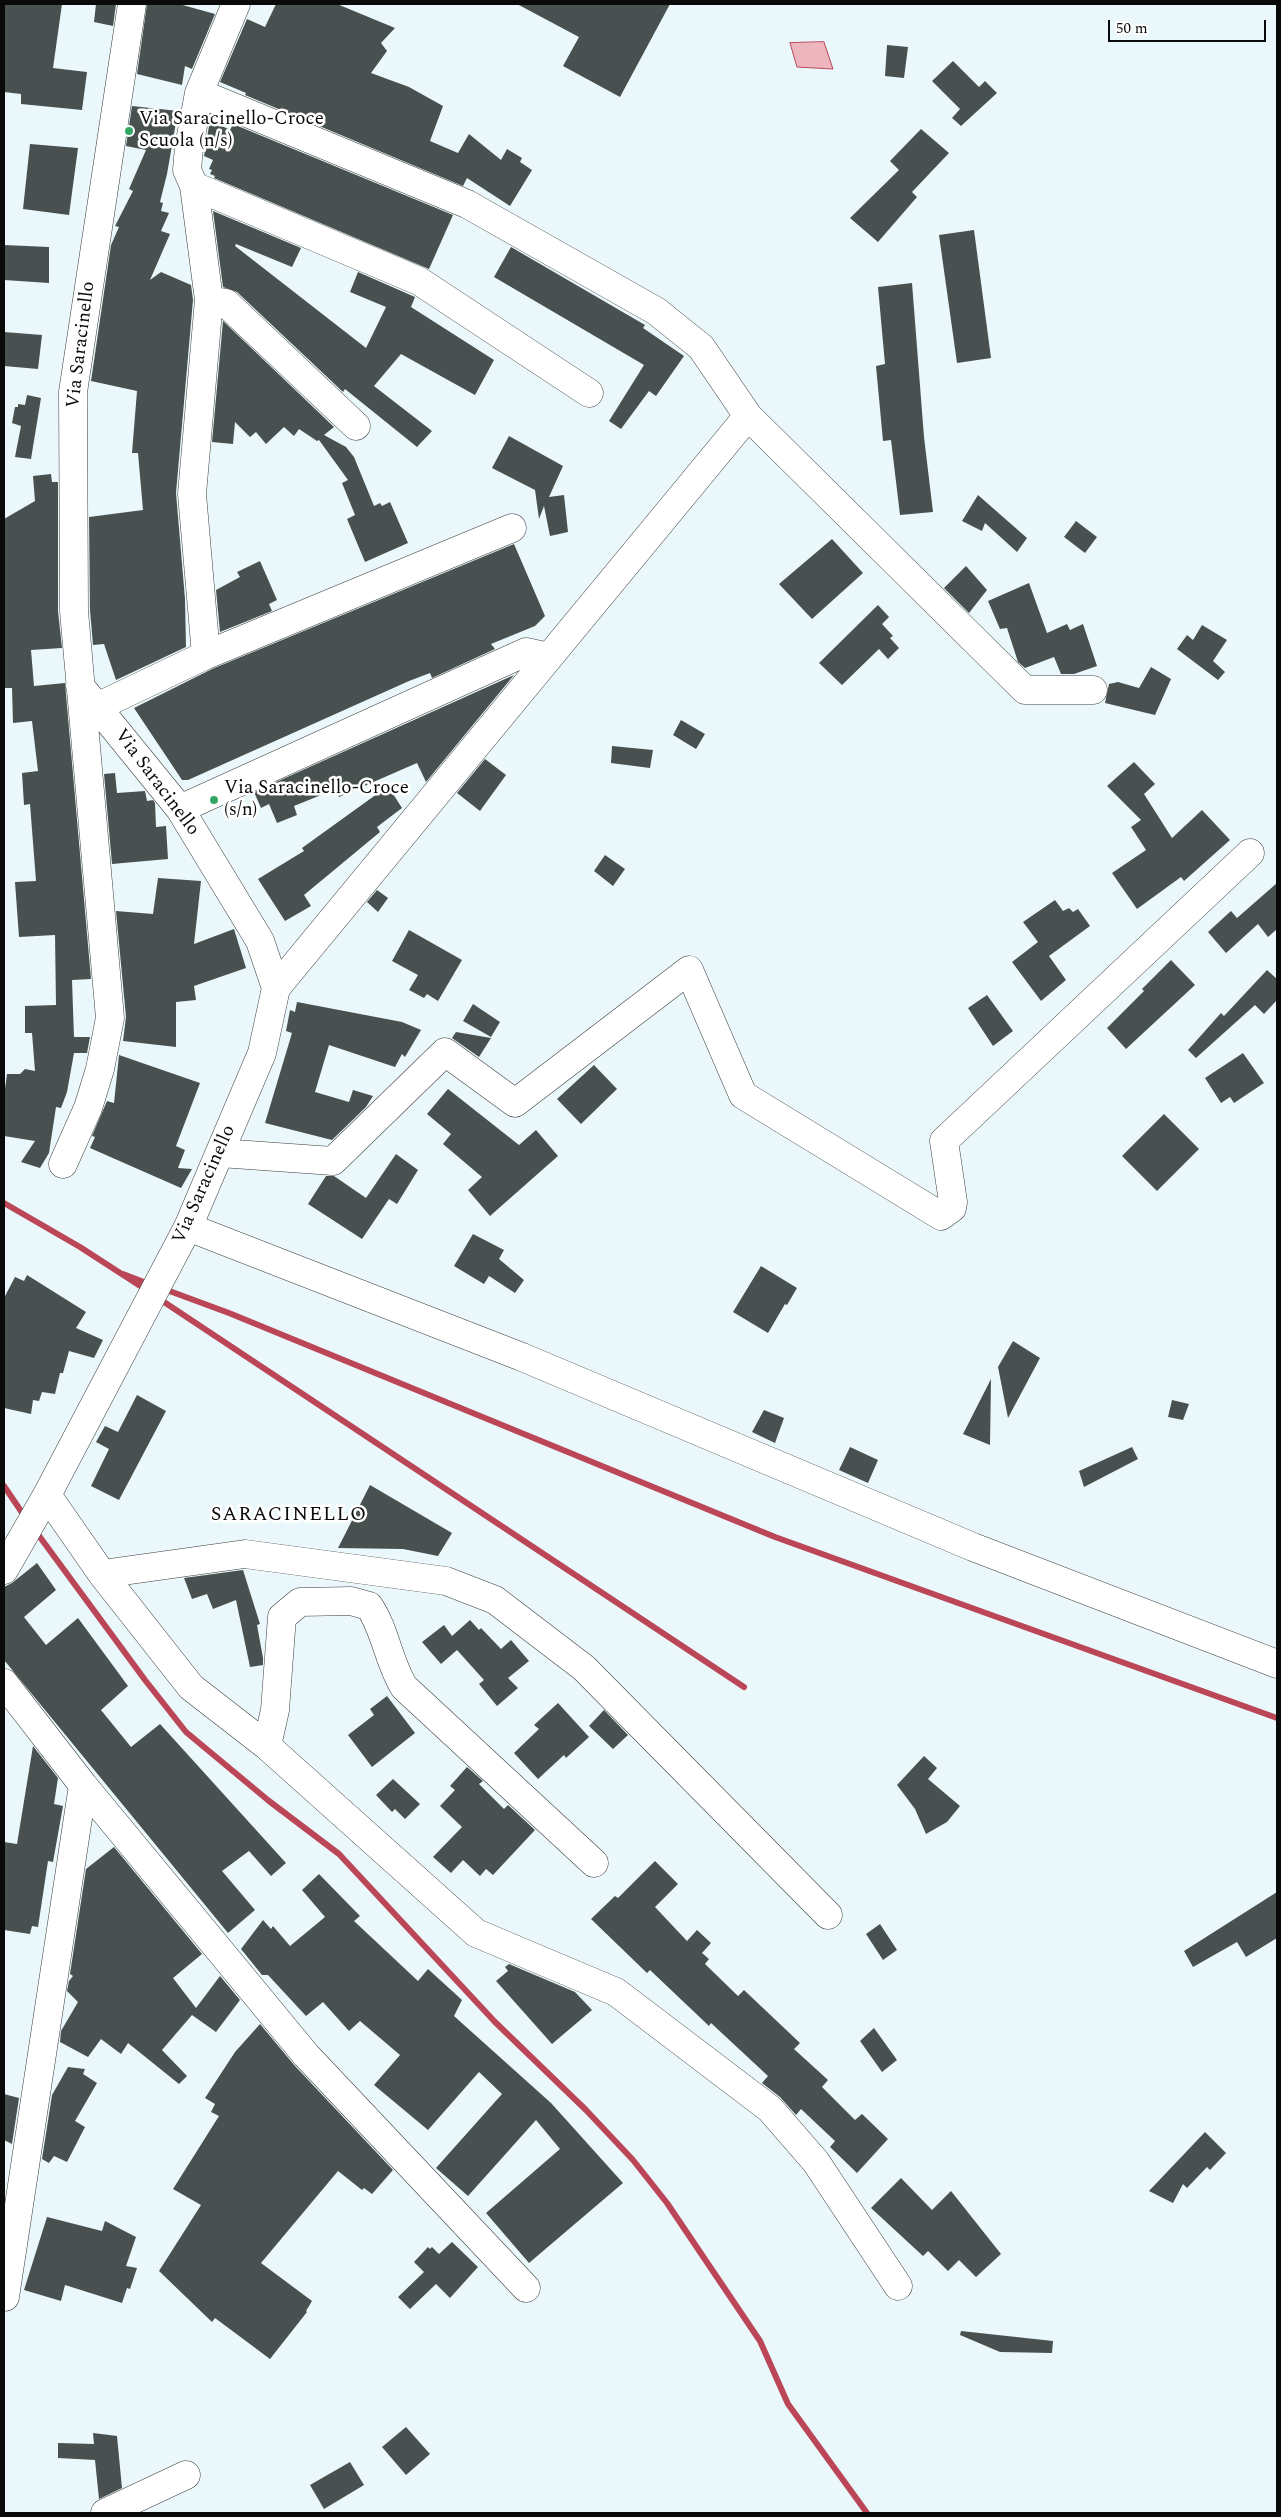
<!DOCTYPE html>
<html>
<head>
<meta charset="utf-8">
<style>
  body { margin:0 }
  #map { position:relative; width:1281px; height:2517px; overflow:hidden; background:#eaf8fc; font-family:Spectral,serif }
  canvas { display:block }
  .frame { position:absolute; inset:0; border:5px solid #0a0a0a; pointer-events:none }
  .scale { position:absolute; left:1108px; top:20px; width:158px; height:22px; box-sizing:border-box; border:2px solid #0a0a0a; border-top:0; padding-left:6px; font-size:15px; line-height:18px; white-space:nowrap; color:#0a0a0a; -webkit-text-stroke:4px #fff; paint-order:stroke }
</style>
</head>
<body>
<div id="map">
<canvas width="1281" height="2517"></canvas>
<div class="frame"></div>
<div class="scale">50 m</div>
</div>
<script>
const c = document.querySelector('canvas').getContext('2d');
c.lineJoin = 'round';
function paint(path, color) {
  c.fillStyle = color;
  c.fill(path, 'evenodd');
}
function trace(path, color, width, dash) {
  c.strokeStyle = color;
  c.lineWidth = width;
  c.lineCap = dash ? 'butt' : 'round';
  c.setLineDash(dash || []);
  c.stroke(path);
}
function label(font, color, halo, rows, align = 'center') {
  c.font = font + ' Spectral,serif';
  c.lineWidth = 5;
  c.setLineDash([]);
  c.textBaseline = 'middle';
  c.strokeStyle = halo;
  c.fillStyle = color;
  for (const [text, x, y, turn = 0] of rows) {
    c.save();
    c.translate(x, y);
    c.rotate((+turn || 0) * Math.PI / 180);
    c.textAlign = isNaN(turn) ? turn : align;
    if (halo) c.strokeText(text, 0, 0);
    c.fillText(text, 0, 0);
    c.restore();
  }
}
const water = new Path2D(`
  M 824,42 L 833,69 L 797,67 L 790,43 Z`);
const stream = new Path2D(`
  M 4,1203 L 80,1247 L 148,1291
  M 123,1274 L 149,1284
  M 164,1289 L 229,1313 L 775,1537 L 1277,1718
  M 158,1298 L 744,1687
  M 4,1486 L 25,1517
  M 34,1529 L 145,1680 L 186,1732 L 269,1801 L 339,1854 L 495,2022 L 586,2110 L 633,2160 L 667,2203 L 760,2341 L 788,2404 L 867,2513`);
const building = new Path2D(`
  M 4,4 L 62,4 L 53,68 L 87,72 L 82,110 L 21,104 L 21,94 L 4,92 Z
  M 96,4 L 116,4 L 113,26 L 94,22 Z
  M 147,4 L 179,4 L 215,14 L 192,69 L 185,66 L 182,85 L 137,74 Z
  M 276,4 L 337,4 L 395,28 L 381,43 L 387,51 L 371,73 L 409,87 L 443,106 L 430,141 L 458,153 L 469,134 L 501,160 L 507,149 L 522,158 L 520,162 L 532,170 L 510,206 L 467,178 L 463,186 L 245,95 L 246,93 L 220,82 L 247,19 L 265,27 Z
  M 517,4 L 670,4 L 620,97 L 563,66 L 579,37 Z
  M 887,45 L 908,47 L 904,78 L 885,76 Z
  M 953,61 L 979,87 L 985,81 L 997,93 L 961,126 L 952,118 L 960,109 L 932,81 Z
  M 132,106 L 178,111 L 167,174 L 160,202 L 163,203 L 161,211 L 169,213 L 161,231 L 170,234 L 150,280 L 161,272 L 191,285 L 193,300 L 176,493 L 185,599 L 186,647 L 116,680 L 104,644 L 93,645 L 90,610 L 89,517 L 143,510 L 138,453 L 132,453 L 137,391 L 91,381 L 111,245 L 119,227 L 115,226 L 133,191 L 129,189 L 146,150 L 126,146 Z
  M 210,120 L 230,130 L 233,124 L 453,215 L 429,269 L 214,178 L 215,176 L 210,174 L 212,170 L 209,169 L 213,160 L 204,156 Z
  M 921,129 L 949,153 L 912,192 L 917,197 L 878,242 L 850,218 L 899,170 L 890,161 Z
  M 30,144 L 78,148 L 69,215 L 23,209 Z
  M 213,211 L 301,248 L 292,267 L 236,244 L 235,246 L 366,348 L 386,307 L 350,292 L 358,272 L 415,297 L 411,307 L 494,360 L 475,395 L 401,354 L 374,386 L 432,431 L 417,447 L 345,389 L 343,392 L 237,292 L 223,287 Z
  M 974,230 L 991,358 L 957,363 L 939,235 Z
  M 4,245 L 49,247 L 49,283 L 4,280 Z
  M 511,247 L 645,325 L 643,328 L 684,356 L 656,396 L 649,391 L 621,429 L 609,421 L 644,365 L 494,277 Z
  M 912,283 L 924,437 L 933,512 L 900,515 L 891,440 L 883,441 L 876,366 L 885,364 L 878,287 Z
  M 223,321 L 334,427 L 324,435 L 346,447 L 354,457 L 374,506 L 380,503 L 382,506 L 390,502 L 408,543 L 365,562 L 347,519 L 355,515 L 342,483 L 348,480 L 319,440 L 317,441 L 299,429 L 294,436 L 284,427 L 266,444 L 256,432 L 250,437 L 235,422 L 233,444 L 212,442 Z
  M 4,332 L 42,335 L 38,369 L 4,366 Z
  M 27,395 L 41,398 L 31,459 L 15,457 L 21,426 L 12,423 L 15,407 L 18,407 L 18,404 L 25,405 Z
  M 509,436 L 563,466 L 549,497 L 564,495 L 568,532 L 550,536 L 544,506 L 539,519 L 535,490 L 492,468 Z
  M 51,474 L 52,482 L 58,482 L 58,611 L 62,648 L 31,650 L 34,686 L 65,683 L 91,979 L 72,980 L 74,1037 L 90,1037 L 87,1053 L 74,1053 L 67,1092 L 61,1108 L 56,1107 L 49,1153 L 40,1168 L 21,1162 L 35,1141 L 4,1136 L 4,1096 L 7,1074 L 20,1074 L 25,1069 L 35,1071 L 32,1033 L 25,1033 L 25,1006 L 56,1005 L 55,935 L 19,937 L 15,882 L 36,881 L 30,804 L 24,805 L 22,773 L 38,771 L 32,721 L 13,723 L 12,688 L 4,688 L 4,519 L 35,501 L 33,476 Z
  M 978,495 L 1027,538 L 1017,552 L 985,523 L 982,531 L 962,521 Z
  M 1076,521 L 1097,537 L 1085,553 L 1064,537 Z
  M 832,539 L 863,573 L 812,619 L 779,584 Z
  M 514,544 L 545,616 L 535,626 L 491,644 L 495,649 L 432,678 L 430,673 L 409,681 L 188,780 L 182,780 L 134,708 L 212,669 Z
  M 260,561 L 277,600 L 269,604 L 272,611 L 220,632 L 216,590 L 240,577 L 237,572 Z
  M 966,566 L 987,590 L 969,613 L 944,588 Z
  M 1029,583 L 1047,633 L 1067,624 L 1070,630 L 1083,624 L 1097,666 L 1074,674 L 1061,674 L 1054,657 L 1025,668 L 1018,662 L 1007,628 L 1000,629 L 988,601 Z
  M 878,605 L 889,617 L 882,624 L 893,636 L 890,638 L 899,648 L 888,659 L 879,649 L 842,685 L 819,663 Z
  M 1202,625 L 1227,640 L 1213,661 L 1225,672 L 1218,680 L 1177,649 L 1187,635 L 1193,640 Z
  M 1151,667 L 1171,679 L 1155,715 L 1105,703 L 1109,684 L 1118,682 L 1139,688 Z
  M 514,675 L 426,782 L 417,763 L 339,797 L 336,789 L 294,806 L 297,815 L 277,823 L 269,804 L 261,808 L 254,792 Z
  M 681,720 L 705,734 L 696,749 L 673,735 Z
  M 612,746 L 653,750 L 650,768 L 611,763 Z
  M 485,759 L 506,775 L 480,811 L 457,793 Z
  M 1134,762 L 1155,784 L 1144,794 L 1172,838 L 1202,810 L 1230,840 L 1184,881 L 1181,877 L 1137,909 L 1112,873 L 1146,850 L 1131,827 L 1141,820 L 1107,786 Z
  M 115,773 L 117,793 L 145,791 L 147,801 L 153,800 L 155,803 L 156,827 L 166,826 L 168,859 L 112,864 L 104,774 Z
  M 388,786 L 402,808 L 377,827 L 380,832 L 304,895 L 311,906 L 285,921 L 258,879 L 304,851 L 302,848 Z
  M 605,855 L 625,869 L 613,886 L 594,871 Z
  M 158,878 L 201,881 L 194,944 L 234,929 L 246,968 L 194,986 L 196,1000 L 176,1002 L 176,1047 L 123,1041 L 126,1017 L 116,911 L 153,914 Z
  M 1277,883 L 1277,929 L 1268,937 L 1258,924 L 1226,953 L 1208,932 L 1231,911 L 1237,918 Z
  M 377,890 L 388,898 L 378,912 L 367,902 Z
  M 1055,900 L 1063,911 L 1069,908 L 1073,912 L 1078,909 L 1090,926 L 1049,956 L 1066,980 L 1041,1001 L 1012,962 L 1038,942 L 1023,922 Z
  M 409,930 L 462,960 L 438,1001 L 427,994 L 424,998 L 409,990 L 418,975 L 392,961 Z
  M 1171,960 L 1195,985 L 1126,1049 L 1107,1028 L 1144,991 L 1142,989 Z
  M 1267,970 L 1277,979 L 1277,1000 L 1264,1014 L 1255,1005 L 1196,1058 L 1188,1050 L 1221,1013 L 1224,1016 Z
  M 987,995 L 1013,1031 L 993,1046 L 968,1008 Z
  M 297,1002 L 402,1022 L 421,1030 L 405,1057 L 402,1054 L 395,1067 L 329,1045 L 315,1092 L 349,1102 L 353,1090 L 373,1096 L 366,1107 L 332,1140 L 265,1123 L 292,1033 L 286,1031 L 290,1010 L 295,1012 Z
  M 473,1004 L 500,1022 L 491,1037 L 463,1021 Z
  M 456,1032 L 491,1038 L 479,1057 L 452,1038 Z
  M 1243,1053 L 1264,1083 L 1234,1103 L 1230,1097 L 1221,1103 L 1205,1078 Z
  M 119,1055 L 200,1083 L 176,1146 L 185,1150 L 178,1168 L 192,1169 L 181,1188 L 90,1148 L 95,1137 L 92,1136 L 107,1101 L 114,1103 Z
  M 594,1065 L 617,1089 L 581,1124 L 557,1099 Z
  M 448,1089 L 519,1145 L 536,1130 L 558,1156 L 490,1216 L 468,1190 L 482,1177 L 443,1144 L 451,1134 L 427,1114 Z
  M 1164,1114 L 1199,1149 L 1157,1191 L 1122,1156 Z
  M 396,1154 L 418,1170 L 397,1204 L 389,1199 L 362,1239 L 308,1204 L 326,1176 L 334,1176 L 366,1198 Z
  M 473,1234 L 504,1250 L 499,1259 L 524,1280 L 515,1293 L 489,1276 L 484,1284 L 454,1266 Z
  M 761,1266 L 797,1288 L 787,1305 L 785,1304 L 768,1333 L 733,1312 Z
  M 27,1275 L 86,1312 L 76,1328 L 103,1340 L 94,1358 L 69,1351 L 63,1373 L 60,1373 L 55,1394 L 42,1392 L 39,1401 L 33,1400 L 31,1414 L 4,1408 L 4,1298 L 15,1277 L 24,1281 Z
  M 1013,1341 L 1040,1358 L 1008,1418 L 998,1367 Z
  M 991,1379 L 990,1445 L 963,1434 Z
  M 137,1395 L 166,1411 L 119,1500 L 91,1486 L 109,1449 L 96,1442 L 105,1426 L 118,1432 Z
  M 1172,1400 L 1189,1404 L 1183,1420 L 1168,1417 Z
  M 764,1410 L 784,1418 L 775,1443 L 752,1432 Z
  M 850,1447 L 878,1460 L 868,1483 L 839,1470 Z
  M 1132,1447 L 1138,1459 L 1084,1487 L 1079,1471 Z
  M 370,1485 L 452,1533 L 438,1556 L 403,1549 L 338,1548 Z
  M 37,1563 L 56,1590 L 24,1617 L 46,1645 L 78,1618 L 128,1686 L 101,1710 L 131,1747 L 160,1724 L 286,1863 L 271,1876 L 249,1851 L 222,1871 L 255,1910 L 228,1933 L 4,1660 L 4,1587 L 12,1583 Z
  M 243,1570 L 260,1624 L 257,1625 L 263,1658 L 263,1665 L 250,1667 L 236,1600 L 213,1609 L 207,1594 L 192,1599 L 184,1578 Z
  M 470,1620 L 479,1630 L 481,1628 L 501,1649 L 511,1640 L 529,1661 L 508,1678 L 518,1688 L 497,1706 L 479,1684 L 484,1680 L 457,1650 L 441,1664 L 422,1642 L 444,1625 L 452,1636 Z
  M 387,1696 L 415,1733 L 372,1767 L 348,1735 L 374,1715 L 370,1709 Z
  M 558,1703 L 589,1737 L 566,1758 L 564,1755 L 538,1779 L 514,1753 L 539,1729 L 534,1725 Z
  M 604,1710 L 628,1735 L 613,1749 L 589,1726 Z
  M 33,1746 L 58,1778 L 54,1804 L 63,1806 L 53,1862 L 48,1861 L 38,1927 L 32,1926 L 30,1934 L 4,1930 L 4,1842 L 17,1844 Z
  M 924,1756 L 937,1768 L 928,1779 L 960,1806 L 947,1822 L 926,1834 L 915,1809 L 897,1785 Z
  M 467,1767 L 483,1781 L 479,1784 L 504,1809 L 508,1805 L 535,1830 L 493,1875 L 486,1869 L 480,1876 L 463,1860 L 451,1873 L 433,1857 L 462,1827 L 440,1806 L 455,1790 L 450,1786 Z
  M 393,1779 L 420,1804 L 405,1819 L 395,1809 L 392,1812 L 376,1795 Z
  M 114,1847 L 202,1954 L 173,1978 L 196,2008 L 220,1976 L 240,2000 L 216,2032 L 192,2015 L 162,2050 L 187,2076 L 179,2084 L 128,2043 L 121,2054 L 101,2039 L 88,2057 L 60,2042 L 61,2031 L 78,2002 L 67,1991 L 69,1981 L 73,1976 L 70,1974 L 86,1869 Z
  M 655,1861 L 678,1884 L 655,1907 L 687,1941 L 697,1930 L 711,1943 L 702,1953 L 709,1959 L 705,1964 L 738,1996 L 744,1990 L 800,2043 L 794,2049 L 828,2080 L 822,2087 L 855,2120 L 862,2114 L 888,2139 L 857,2173 L 830,2147 L 835,2141 L 801,2109 L 796,2115 L 780,2097 L 762,2083 L 768,2076 L 711,2023 L 709,2026 L 650,1970 L 647,1973 L 591,1919 L 615,1896 L 618,1898 Z
  M 319,1874 L 360,1916 L 354,1921 L 418,1981 L 428,1969 L 462,2000 L 454,2016 L 551,2103 L 623,2183 L 529,2263 L 486,2213 L 560,2149 L 536,2120 L 468,2196 L 436,2168 L 502,2094 L 479,2072 L 428,2130 L 374,2085 L 400,2055 L 360,2021 L 349,2031 L 323,2002 L 306,2016 L 268,1975 L 262,1975 L 241,1949 L 263,1920 L 271,1929 L 273,1926 L 290,1946 L 325,1917 L 302,1890 Z
  M 1277,1892 L 1277,1938 L 1246,1957 L 1237,1942 L 1193,1967 L 1184,1951 Z
  M 880,1924 L 897,1950 L 883,1960 L 866,1934 Z
  M 509,1964 L 575,1992 L 592,2010 L 552,2044 L 496,1981 L 508,1971 L 505,1967 Z
  M 260,2024 L 295,2066 L 393,2170 L 372,2194 L 364,2188 L 362,2190 L 338,2171 L 261,2263 L 312,2301 L 306,2311 L 307,2312 L 270,2359 L 215,2318 L 212,2322 L 159,2271 L 201,2205 L 173,2189 L 219,2116 L 211,2112 L 215,2104 L 205,2098 L 235,2052 Z
  M 874,2028 L 897,2060 L 882,2072 L 860,2041 Z
  M 68,2067 L 85,2069 L 83,2074 L 97,2083 L 75,2121 L 85,2127 L 67,2162 L 54,2156 L 49,2163 L 42,2159 L 52,2095 Z
  M 4,2094 L 19,2098 L 12,2144 L 4,2140 Z
  M 1205,2132 L 1226,2153 L 1210,2170 L 1207,2167 L 1187,2188 L 1183,2184 L 1173,2203 L 1149,2191 Z
  M 901,2178 L 932,2210 L 951,2191 L 1001,2254 L 976,2277 L 959,2260 L 948,2271 L 928,2251 L 923,2256 L 871,2208 Z
  M 47,2217 L 102,2231 L 105,2221 L 136,2237 L 126,2266 L 137,2268 L 130,2289 L 127,2288 L 122,2303 L 65,2285 L 61,2301 L 24,2290 Z
  M 452,2242 L 478,2267 L 450,2298 L 436,2284 L 410,2309 L 398,2297 L 424,2272 L 414,2262 L 428,2247 L 430,2249 L 432,2247 L 439,2254 Z
  M 961,2331 L 1053,2341 L 1052,2353 L 1000,2352 L 960,2335 Z
  M 406,2427 L 430,2454 L 406,2475 L 382,2447 Z
  M 93,2433 L 117,2436 L 122,2488 L 99,2499 L 95,2460 L 58,2458 L 58,2443 L 94,2444 Z
  M 350,2462 L 364,2485 L 324,2509 L 310,2485 Z`);
const minor = new Path2D(`
  M 199,93 L 467,204 L 656,311 L 701,347 L 748,416
  M 194,186 L 419,281 L 589,393
  M 209,300 L 226,303 L 356,426
  M 206,655 L 192,494 L 209,300 L 194,186 L 187,170 L 189,147 L 199,93 L 236,4
  M 97,707 L 206,655 L 512,528
  M 180,809 L 526,652 L 549,657
  M 276,988 L 748,416 L 1025,690 L 1093,690
  M 220,1153 L 333,1161 L 445,1052 L 515,1103 L 689,970 L 743,1095 L 941,1216 L 952,1208 L 953,1202 L 944,1141 L 1250,853
  M 63,1164 L 88,1108 L 100,1069 L 110,1018 L 74,611 L 73,392 L 132,4
  M 188,1227 L 522,1357 L 973,1547 L 1277,1664
  M 47,1495 L 102,1574 L 191,1687 L 267,1746 L 476,1933 L 616,1992 L 770,2109 L 816,2162 L 898,2286
  M 4,1570 L 47,1495 L 188,1227 L 262,1053 L 276,988 L 260,941 L 180,809 L 80,686
  M 102,1574 L 245,1554 L 446,1581 L 495,1600 L 584,1668 L 828,1915
  M 4,1683 L 83,1785 L 306,2055 L 526,2288
  M 267,1746 L 275,1710 L 282,1617 L 300,1602 L 351,1601 L 369,1606 C 386,1631 388,1661 404,1687 L 594,1863
  M 5,2297 L 83,1785
  M 105,2513 L 186,2475`);
const markers = [
  [129,131,5,"#35a764"],
  [214,800,5,"#35a764"]
];
const poiNames = [
  ["Via Saracinello-Croce",139,120],
  ["Scuola (n/s)",139,142],
  ["Via Saracinello-Croce",224,789],
  ["(s/n)",224,811]
];
const streetNames = [
  ["Via Saracinello",82,345,-83],
  ["Via Saracinello",156,783,53],
  ["Via Saracinello",205,1185,-66]
];
const neighbourhoodNames = [
  ["SARACINELLO",289,1516]
];
paint(water, '#edb6bf');
trace(water, '#ba4657', 1);
trace(stream, '#ba4657', 6);
paint(building, '#485150');
trace(minor, '#3d3d3d', 29);
trace(minor, '#fff', 28);
for (const [x, y, r, color] of markers) {
  const dot = new Path2D();
  dot.arc(x, y, r, 0, 2 * Math.PI);
  c.fillStyle = color;
  c.fill(dot);
  trace(dot, '#fff', 2);
}
label('19px', '#0a0a0a', '#fff', poiNames, 'left');
label('19px', '#0a0a0a', '#fff', streetNames);
c.letterSpacing = '1px';
label('20px', '#0a0a0a', '#fff', neighbourhoodNames);
c.letterSpacing = '0px';
</script>
</body>
</html>
